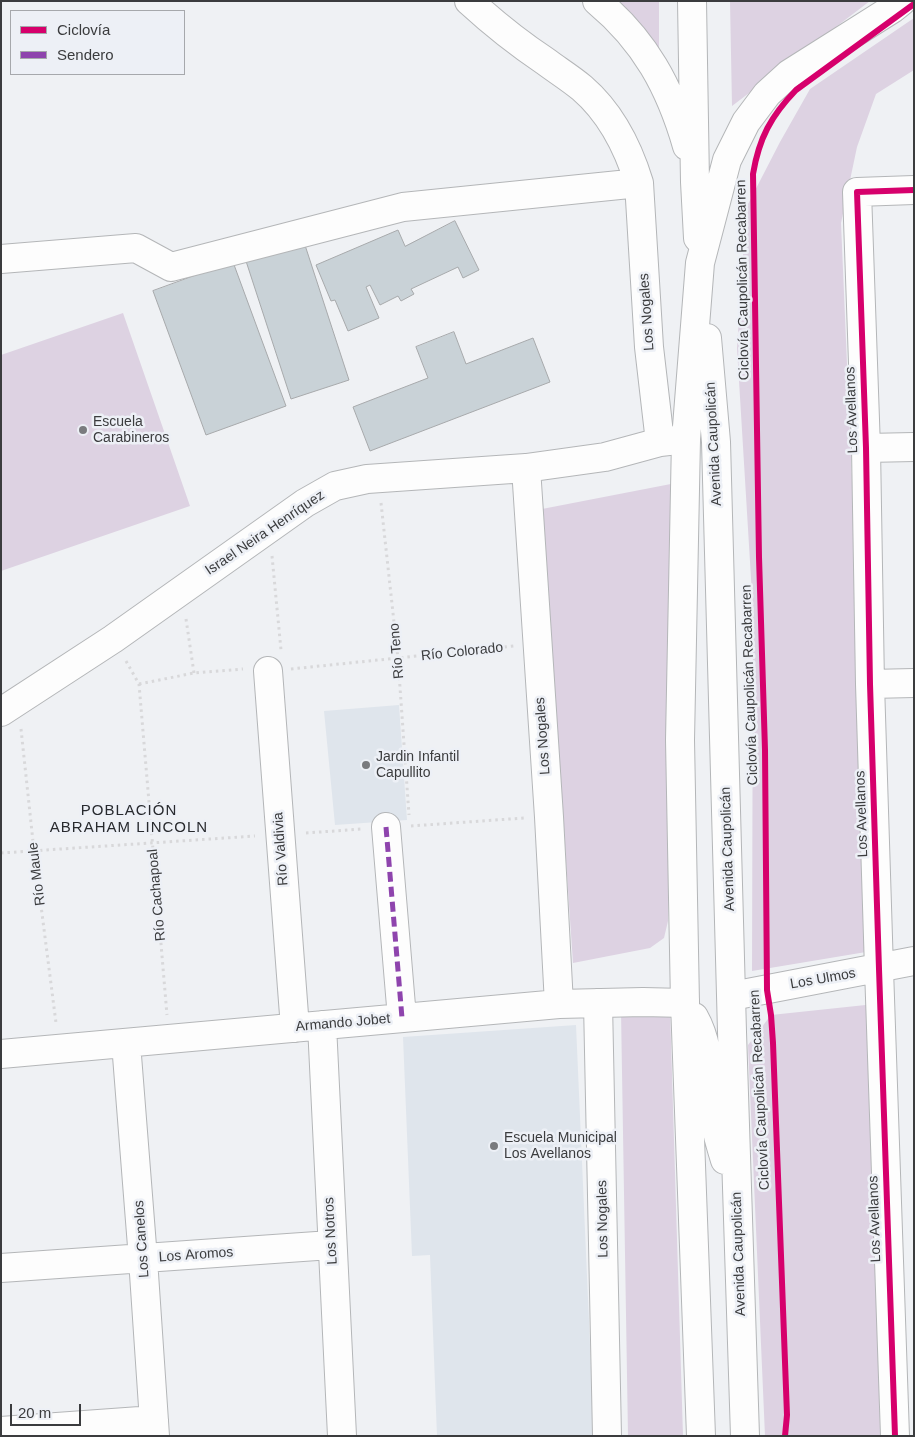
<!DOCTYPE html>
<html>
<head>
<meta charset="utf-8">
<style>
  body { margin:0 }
  #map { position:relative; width:915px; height:1437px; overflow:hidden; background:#eff1f4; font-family:Arial,sans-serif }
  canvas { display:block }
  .frame { position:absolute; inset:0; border:2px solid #3b3c3e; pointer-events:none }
  .legend { position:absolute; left:10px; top:10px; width:175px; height:65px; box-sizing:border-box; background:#edf0f6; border:1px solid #a6a8ac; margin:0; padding:6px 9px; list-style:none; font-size:15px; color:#3b3c3e }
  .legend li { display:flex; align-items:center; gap:10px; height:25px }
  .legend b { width:25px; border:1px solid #a6a8ac }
  .scale { position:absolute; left:10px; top:1404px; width:71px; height:22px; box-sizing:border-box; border:2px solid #3b3c3e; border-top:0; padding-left:6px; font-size:15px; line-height:18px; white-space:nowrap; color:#3b3c3e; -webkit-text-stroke:4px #edf0f6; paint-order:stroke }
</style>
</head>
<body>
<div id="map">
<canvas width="915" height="1437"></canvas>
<div class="frame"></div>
<ul class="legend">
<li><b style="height:6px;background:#d6006c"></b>Ciclovía</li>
<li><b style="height:6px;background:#8e44ad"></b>Sendero</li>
</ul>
<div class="scale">20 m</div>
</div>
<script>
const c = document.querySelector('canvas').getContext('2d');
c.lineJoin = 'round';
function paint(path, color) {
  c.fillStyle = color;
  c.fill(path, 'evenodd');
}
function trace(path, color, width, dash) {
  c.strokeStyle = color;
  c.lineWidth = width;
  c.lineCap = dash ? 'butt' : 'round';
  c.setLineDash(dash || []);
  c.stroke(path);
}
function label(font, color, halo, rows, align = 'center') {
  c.font = font + ' Arial,sans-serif';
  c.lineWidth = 5;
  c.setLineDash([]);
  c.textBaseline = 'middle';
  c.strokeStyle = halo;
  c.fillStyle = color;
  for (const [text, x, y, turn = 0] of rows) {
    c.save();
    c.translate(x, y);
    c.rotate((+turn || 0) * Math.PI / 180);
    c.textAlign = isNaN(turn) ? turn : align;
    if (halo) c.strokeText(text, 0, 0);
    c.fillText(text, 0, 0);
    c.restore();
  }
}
const built = new Path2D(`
  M 399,705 L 407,820 L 335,825 L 324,711 Z
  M 576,1025 L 594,1436 L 437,1436 L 430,1255 L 412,1256 L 403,1037 Z`);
const green = new Path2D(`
  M 608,1 L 659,1 L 659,57 Z
  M 730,1 L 870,1 L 732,106 Z
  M 914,18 L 914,70 L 876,94 L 857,147 L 841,223 L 872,951 L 752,971 L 753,611 L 737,348 L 746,208 L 780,142 L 810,89 Z
  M 123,313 L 190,506 L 1,571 L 1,355 Z
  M 676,483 L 668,921 L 664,938 L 650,948 L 573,963 L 542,509 Z
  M 875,1004 L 880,1436 L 765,1436 L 748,1045 L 771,1015 Z
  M 670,1009 L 683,1436 L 628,1436 L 621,1011 Z`);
const building = new Path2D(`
  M 455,221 L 479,270 L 463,278 L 458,267 L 411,289 L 414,294 L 401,301 L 398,296 L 380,305 L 370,285 L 366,287 L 379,318 L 348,331 L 335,300 L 331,301 L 316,265 L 398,230 L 405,246 Z
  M 303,239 L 349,380 L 291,399 L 245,258 Z
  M 233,262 L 286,406 L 206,435 L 153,291 Z
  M 454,332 L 466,364 L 533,338 L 550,382 L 370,451 L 353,407 L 428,378 L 416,347 Z`);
const path = new Path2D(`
  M 381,503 L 398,659 L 409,815
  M 272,556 L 281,650
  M 186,619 L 194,673
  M 126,661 L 139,684 L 167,1015
  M 291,669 L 514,646
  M 139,684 L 194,673 L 243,669
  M 21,729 L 34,851 L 56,1023
  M 411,826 L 524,818
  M 306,833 L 362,829
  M 1,853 L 255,836`);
const minor = new Path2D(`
  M 469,1 C 493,23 518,43 545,61 C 557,70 570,78 582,88 C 611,113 628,147 639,183 L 649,347 L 660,442
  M 1,259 L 136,248 L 171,267 L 403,207 L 639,183
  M 866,448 L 914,447
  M 526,468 L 549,817 L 559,1004
  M 268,671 L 295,1028
  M 870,684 L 914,683
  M 1,712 L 113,639 L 305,503 L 335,486 L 367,479 L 526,468 L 605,457 L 660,442 L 686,439
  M 386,827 L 402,1018
  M 732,996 L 914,961
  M 598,1003 L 607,1436
  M 322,1025 L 342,1436
  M 126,1043 L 143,1259 L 155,1436
  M 1,1054 L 559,1004 L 643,1002 L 685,1003
  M 1,1268 L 331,1245
  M 1,1431 L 154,1420
  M 895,1436 L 879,969 L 870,684 L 866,448 L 857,192 L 914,190`);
const major = new Path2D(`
  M 597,1 C 645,41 670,87 687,146
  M 692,1 L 695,182 L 698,238
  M 707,338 L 716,442 L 732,1032 L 745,1436
  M 694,1017 C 710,1045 709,1079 713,1111 C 715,1127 720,1144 725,1160
  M 701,1436 L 685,1003 L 680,740 L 686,439 L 700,263 L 727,160 L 746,122 L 767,94 L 789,74 L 892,9 L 902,1`);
const quiet = new Path2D(`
  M 386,827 L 402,1018`);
const cycleway = new Path2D(`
  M 785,1436 L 787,1415 L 773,1043 L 771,1015 L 767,990 L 765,750 L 759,557 L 753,174 C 759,138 771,116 796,90 L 914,4
  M 895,1436 L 879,969 L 870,684 L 866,448 L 857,192 L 914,190`);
const markers = [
  [83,430,5,"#7a7b7e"],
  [366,765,5,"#7a7b7e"],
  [494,1146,5,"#7a7b7e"]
];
const streetNames = [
  ["Ciclovía Caupolicán Recabarren",743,280,-91],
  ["Los Nogales",647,312,-94],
  ["Los Avellanos",852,410,-92],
  ["Avenida Caupolicán",714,444,-93],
  ["Israel Neira Henríquez",265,533,-34],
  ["Río Teno",397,651,-95],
  ["Río Colorado",462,652,-6],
  ["Ciclovía Caupolicán Recabarren",750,685,-92],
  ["Los Nogales",543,736,-94],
  ["Los Avellanos",862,814,-92],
  ["Río Valdivia",281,849,-94],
  ["Avenida Caupolicán",728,849,-92],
  ["Río Maule",37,874,-97],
  ["Río Cachapoal",157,895,-95],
  ["Los Ulmos",823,979,-10],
  ["Armando Jobet",343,1023,-5],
  ["Ciclovía Caupolicán Recabarren",760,1090,-93],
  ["Los Nogales",603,1219,-91],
  ["Los Avellanos",875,1219,-92],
  ["Los Notros",331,1231,-93],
  ["Los Canelos",142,1239,-94],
  ["Avenida Caupolicán",739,1254,-92],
  ["Los Aromos",196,1255,-4]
];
const poiNames = [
  ["Escuela",93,422],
  ["Carabineros",93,438],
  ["Jardin Infantil",376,757],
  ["Capullito",376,773],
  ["Escuela Municipal",504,1138],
  ["Los Avellanos",504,1154]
];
const neighbourhoodNames = [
  ["POBLACIÓN",129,811],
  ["ABRAHAM LINCOLN",129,828]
];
paint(built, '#dfe5ec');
paint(green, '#ddd2e2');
paint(building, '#c9d2d7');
trace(building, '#a7a9ab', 1);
trace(minor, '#b4b6b8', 30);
trace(major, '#b4b6b8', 30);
trace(path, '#d8d8da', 3, [2.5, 4]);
trace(minor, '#fdfdfd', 28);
trace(major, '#fdfdfd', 28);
trace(quiet, '#8e44ad', 5, [10, 5]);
trace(cycleway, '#d6006c', 6);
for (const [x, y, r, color] of markers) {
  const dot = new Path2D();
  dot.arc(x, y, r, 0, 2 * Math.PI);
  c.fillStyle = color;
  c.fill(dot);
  trace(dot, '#edf0f6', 2);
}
label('14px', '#3b3c3e', '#edf0f6', streetNames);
label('14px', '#3b3c3e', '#edf0f6', poiNames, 'left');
c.letterSpacing = '1px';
label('15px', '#282a2e', '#edf0f6', neighbourhoodNames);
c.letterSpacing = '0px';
</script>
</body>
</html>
